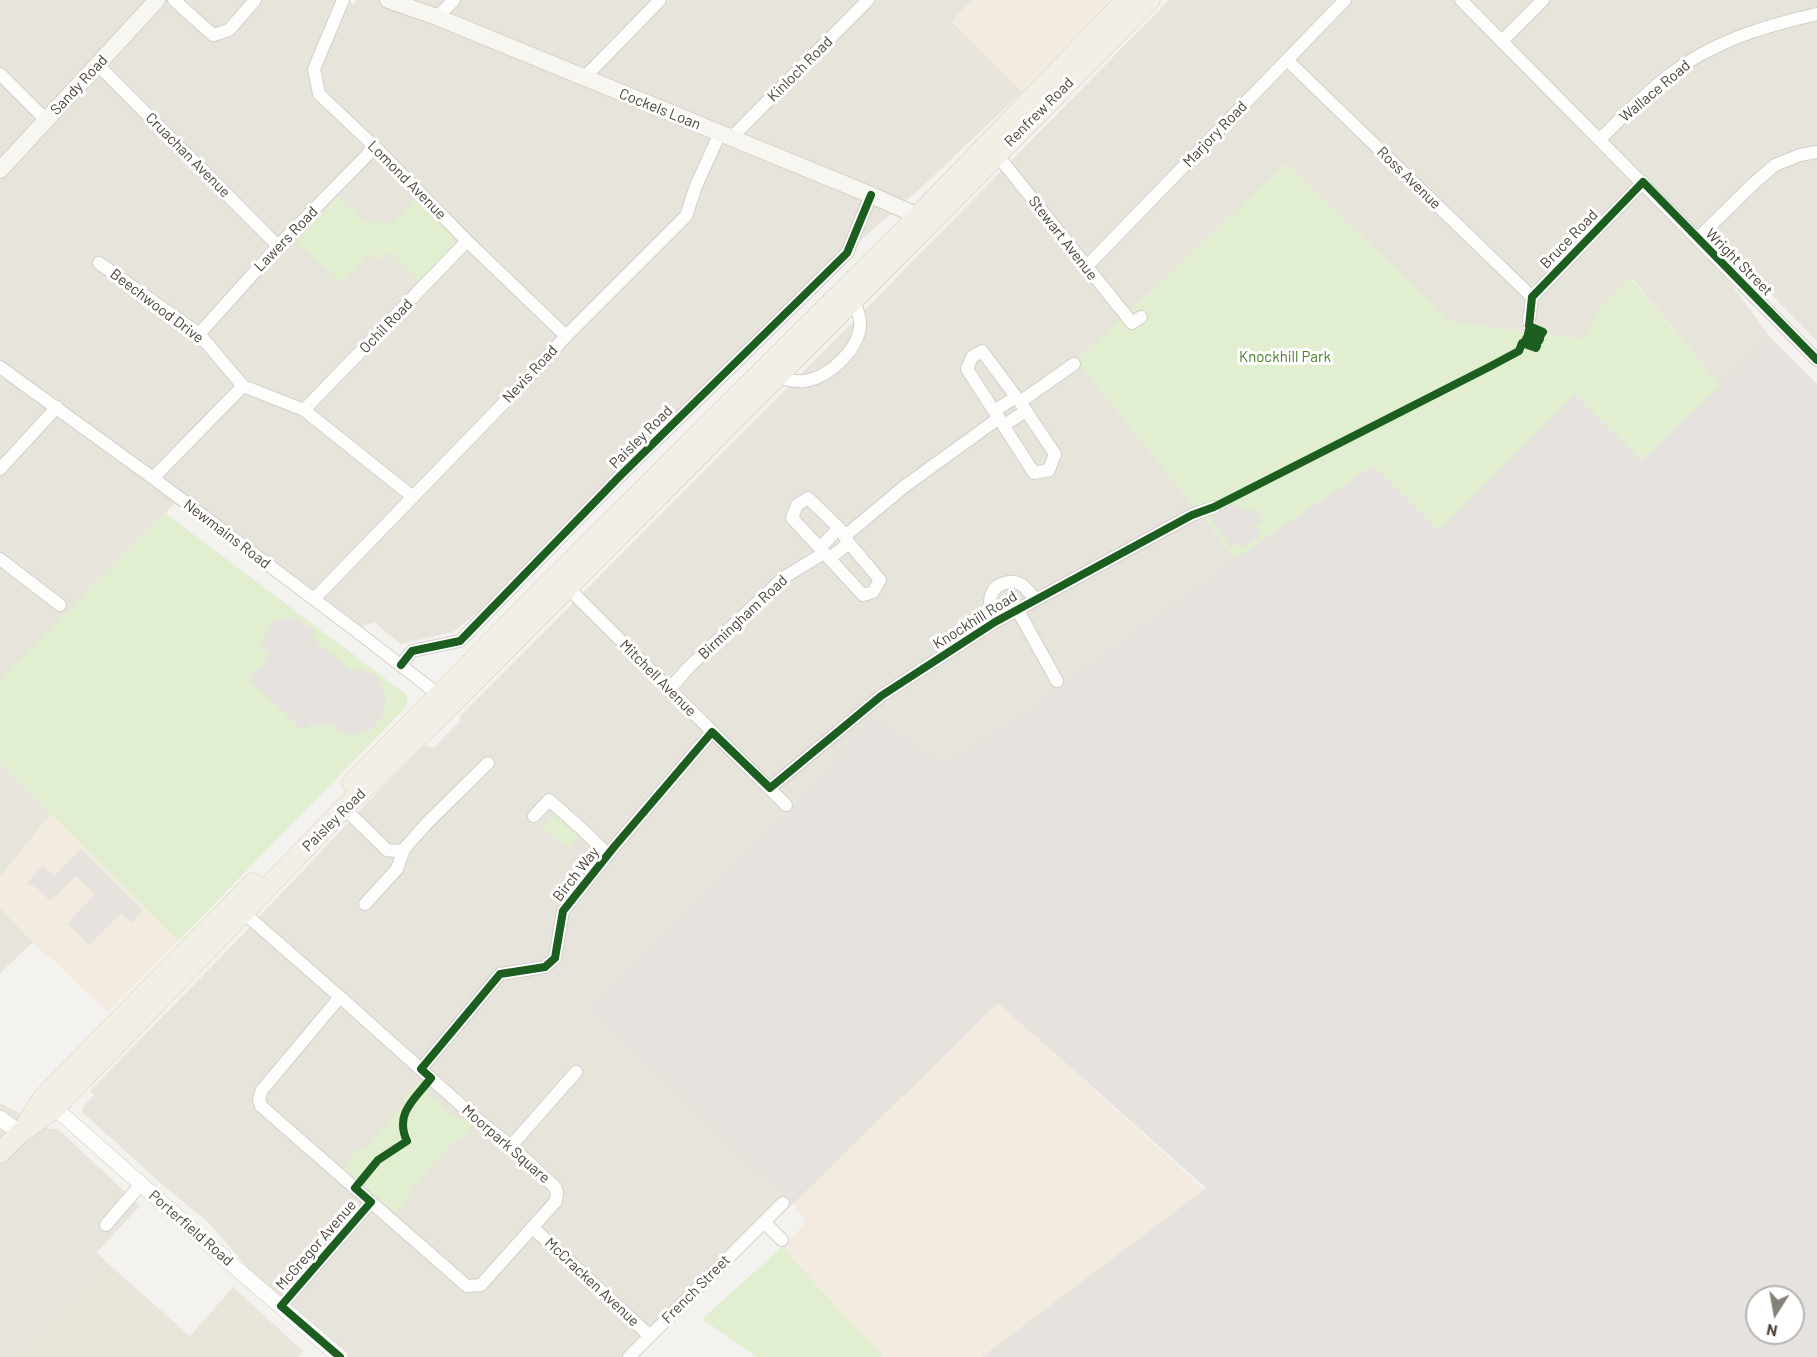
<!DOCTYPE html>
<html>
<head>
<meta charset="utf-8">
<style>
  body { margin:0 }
  #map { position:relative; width:1817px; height:1357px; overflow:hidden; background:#f4f2ee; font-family:Barlow,sans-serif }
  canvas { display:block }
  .north { position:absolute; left:1745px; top:1285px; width:60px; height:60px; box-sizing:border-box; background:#fff; border:2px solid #b7b4b0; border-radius:50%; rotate:191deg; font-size:16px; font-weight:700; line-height:24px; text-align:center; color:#4b4439 }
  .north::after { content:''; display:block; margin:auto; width:21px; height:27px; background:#868178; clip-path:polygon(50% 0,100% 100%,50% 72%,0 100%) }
</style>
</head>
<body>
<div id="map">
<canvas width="1817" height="1357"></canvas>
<div class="north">N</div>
</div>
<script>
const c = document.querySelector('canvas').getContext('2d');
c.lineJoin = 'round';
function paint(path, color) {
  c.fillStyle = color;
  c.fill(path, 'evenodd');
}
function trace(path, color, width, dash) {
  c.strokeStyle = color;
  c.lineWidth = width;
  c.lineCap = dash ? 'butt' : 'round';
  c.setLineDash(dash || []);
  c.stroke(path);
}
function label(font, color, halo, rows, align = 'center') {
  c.font = font + ' Barlow,sans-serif';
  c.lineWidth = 6;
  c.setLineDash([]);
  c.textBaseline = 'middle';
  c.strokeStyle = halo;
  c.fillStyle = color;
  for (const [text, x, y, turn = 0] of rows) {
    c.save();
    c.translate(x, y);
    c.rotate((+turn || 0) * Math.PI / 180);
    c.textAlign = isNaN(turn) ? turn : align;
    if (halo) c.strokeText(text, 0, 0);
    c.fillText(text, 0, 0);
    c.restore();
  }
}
const residential = new Path2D(`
  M 0,0 L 348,0 L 354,5 L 356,0 L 972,0 L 952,22 L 1022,92 L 923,186 L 774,315 L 553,555 L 453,632 L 401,644 L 374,622 L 355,630 L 180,498 L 0,680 Z
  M 1169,0 L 1817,0 L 1817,341 L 1716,238 L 1698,239 L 1770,337 L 1720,386 L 1632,278 L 1602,305 L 1584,339 L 1451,322 L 1286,164 L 1077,361 L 1236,558 L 1034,705 L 946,763 L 871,716 L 799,799 L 592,1009 L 793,1204 L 629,1357 L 340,1357 L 281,1306 L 209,1223 L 164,1186 L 82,1112 L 83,1106 L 94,1095 L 90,1091 L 227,951 L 362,808 L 423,747 L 428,746 L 433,748 L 461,720 L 459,717 L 867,308 Z
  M 0,763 L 51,814 L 0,877 Z
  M 0,908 L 33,942 L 0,973 Z
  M 0,1103 L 49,1129 L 58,1129 L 140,1206 L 97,1252 L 105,1261 L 9,1357 L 0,1357 Z`);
const commercial = new Path2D(`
  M 972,0 L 1111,0 L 1022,92 L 952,21 Z
  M 51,814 L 178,941 L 108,1012 L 33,942 L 0,908 L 0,877 Z
  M 998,1002 L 1204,1190 L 982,1357 L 883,1357 L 782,1247 L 806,1222 L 793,1204 Z`);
const industrial = new Path2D(`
  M 1770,337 L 1817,384 L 1817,1357 L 982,1357 L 1206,1188 L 998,1003 L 793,1204 L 591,1009 L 799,799 L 871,716 L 946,763 L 1034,705 L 1236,558 L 1373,465 L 1439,530 L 1575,394 L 1642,460 ZM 1757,1297 L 1793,1297 L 1793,1333 L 1757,1333 Z`);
const education = new Path2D(`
  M 105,1261 L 190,1336 L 233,1287 L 303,1351 L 298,1357 L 9,1357 Z`);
const green = new Path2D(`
  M 1286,164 L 1451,322 L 1584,339 L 1602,305 L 1631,278 L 1720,386 L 1642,460 L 1575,394 L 1439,530 L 1373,465 L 1236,558 L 1077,361 Z
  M 338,196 L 366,222 L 392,223 L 417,198 L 453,230 L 453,252 L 421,283 L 390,253 L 384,255 L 384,258 L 376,258 L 376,255 L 370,254 L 341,283 L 296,242 Z
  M 165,513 L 407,695 L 407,706 L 178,941 L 0,763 L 0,680 Z
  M 554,814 L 578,836 L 568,848 L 543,828 Z
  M 419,1080 L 430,1089 L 430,1095 L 456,1118 L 463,1118 L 472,1126 L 459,1141 L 454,1141 L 412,1188 L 412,1194 L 395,1213 L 343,1168 L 357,1151 L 366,1148 L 403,1104 L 404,1097 Z
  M 782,1247 L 883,1357 L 757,1357 L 702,1319 Z`);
const parking = new Path2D(`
  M 1231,503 L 1250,512 L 1255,508 L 1264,520 L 1255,526 L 1261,535 L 1242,548 L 1238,543 L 1231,548 L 1210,519 Z
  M 289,618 L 302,622 L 316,631 L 312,638 L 350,670 L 356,672 L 357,668 L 376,675 L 383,686 L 386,699 L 383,716 L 373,728 L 359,734 L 348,735 L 332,730 L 336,722 L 317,726 L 310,724 L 304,732 L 248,678 L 266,660 L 267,650 L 259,650 L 267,631 L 274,621 Z
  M 81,848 L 143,910 L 131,923 L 121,913 L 89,945 L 67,924 L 95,894 L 76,876 L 50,901 L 36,887 L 31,886 L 27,883 L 43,865 L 54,876 Z
  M 800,852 L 866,915 L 733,1052 L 667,989 Z`);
const minor = new Path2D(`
  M 174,0 L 213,35 L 229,30 L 255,0
  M 343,0 L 314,69 L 319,94 L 375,147 L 467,241 L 566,336
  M 1461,0 L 1817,360
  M 437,17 L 454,0
  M 1502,41 L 1543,0
  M 1287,60 L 1532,297
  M 98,65 L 278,246
  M 0,74 L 46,120
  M 584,78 L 660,0
  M 732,137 L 868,0
  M 1600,139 C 1622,118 1643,95 1668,76 C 1712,42 1763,26 1817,14
  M 994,151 L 1132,323 L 1141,317
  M 1697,239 L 1753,184 L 1775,165 L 1800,155 L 1817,152
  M 99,263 L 199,334 L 243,386 L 304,410 L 413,497
  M 1086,267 L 1345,0
  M 1529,321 L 1532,297 L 1643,182
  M 199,334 L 278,246 L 375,147
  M 982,351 L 1020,402 L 1055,454 L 1049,470 L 1034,473 L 967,369 L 972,357 Z
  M 0,367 L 153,478 L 355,630 L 443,698
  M 776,378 C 785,379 796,382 804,381 C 828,379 861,348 860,323 C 860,316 856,307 854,300
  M 1020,402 L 1074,364
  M 304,410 L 467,241
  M 994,411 L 1016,397
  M 1004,425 L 1026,411
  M 0,469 L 57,407
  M 153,478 L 243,386
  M 808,498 L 839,528 L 849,543 L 880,580 L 873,592 L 863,595 L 792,518 L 797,505 Z
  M 845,536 L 905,486 L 999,418
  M 820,548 L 839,528
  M 830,558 L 849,543
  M 0,559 L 60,605
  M 563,583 L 786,805
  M 314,599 L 529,377 L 566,336 L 686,216 L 696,186 L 720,133
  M 1017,609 L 1057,681
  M 995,622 C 987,606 987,585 1009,582 C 1014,581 1017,582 1022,585 C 1027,589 1031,594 1035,599
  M 401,665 L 412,651 L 460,641 L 619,477 L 847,253 L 871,195
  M 669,690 L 688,668 L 783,578 L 824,553
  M 770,788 L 881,696 L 995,622 L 1192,515 L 1214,507
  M 344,808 L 387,850 L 396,851 L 404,849
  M 534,816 L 549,800 L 584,831 L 608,855
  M 365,904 L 397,869 L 404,849 L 428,822 L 488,763
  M 238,912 L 244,913 L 340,997
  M 340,997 L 472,1115 L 511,1146 L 555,1187 L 557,1193 L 556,1201 L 481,1285 L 467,1286 L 261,1106 L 259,1099 L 262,1090 Z
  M 421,1069 L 500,974 L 545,967 L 555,958 L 563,911 L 614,847 L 712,732
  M 511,1146 L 576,1072
  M 764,1222 L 782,1240
  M 106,1225 L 141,1184
  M 533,1228 L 650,1336
  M 281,1306 L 371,1202
  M 629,1357 L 783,1203`);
const tertiary = new Path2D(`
  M 48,1102 L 244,1275 L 340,1357
  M 0,1118 L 20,1133`);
const secondary = new Path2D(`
  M 388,0 L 437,17 L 871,195 L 918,216 L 925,223
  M 0,170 L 157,0`);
const primary = new Path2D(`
  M 352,783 L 556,576 L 918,216 L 1126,0
  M 27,1123 L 43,1098 L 253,883
  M 0,1153 L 20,1133 L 55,1108 L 344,808 L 451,705 L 928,225 L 1150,0`);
const cycleway = new Path2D(`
  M 401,665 L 412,651 L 460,641 L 619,477 L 847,253 L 871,195
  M 340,1357 L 281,1306 L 371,1202 L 355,1188 L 378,1160 L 407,1141 C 394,1113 415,1099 431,1078 L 421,1069 L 500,974 L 545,967 L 555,958 L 563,911 L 614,847 L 712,732 L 770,788 L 881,696 L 995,622 L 1192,515 L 1214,507 L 1491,366 L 1519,351 L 1522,343 L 1536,348 L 1537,346 L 1525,341 L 1527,337 L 1539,341 L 1540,339 L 1528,334 L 1529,330 L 1541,335 L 1543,332 L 1529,326 L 1532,297 L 1643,182 L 1817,360`);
const streetNames = [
  ["Kinloch Road",800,69,-45],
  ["Sandy Road",79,85,-47],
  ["Wallace Road",1655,91,-40],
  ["Cockels Loan",660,109,22],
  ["Renfrew Road",1039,112,-45],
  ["Marjory Road",1215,134,-46],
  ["Cruachan Avenue",188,155,45],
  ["Ross Avenue",1409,178,44],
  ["Lomond Avenue",407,180,45],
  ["Stewart Avenue",1063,238,52],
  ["Lawers Road",286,239,-46],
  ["Bruce Road",1569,239,-46],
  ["Wright Street",1739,262,45],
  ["Beechwood Drive",157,306,37],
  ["Ochil Road",386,326,-46],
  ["Nevis Road",530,374,-47],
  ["Paisley Road",641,437,-45],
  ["Newmains Road",227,534,37],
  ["Birmingham Road",743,617,-43],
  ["Knockhill Road",975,620,-32],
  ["Mitchell Avenue",658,678,45],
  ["Paisley Road",334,820,-45],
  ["Birch Way",576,874,-52],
  ["Moorpark Square",506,1144,41],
  ["Porterfield Road",191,1228,41],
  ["McGregor Avenue",316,1245,-49],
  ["McCracken Avenue",592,1282,43],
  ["French Street",696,1289,-45]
];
const parkNames = [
  ["Knockhill Park",1285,357]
];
paint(residential, '#e7e4dc');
paint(commercial, '#f3ebdf');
paint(industrial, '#e6e2de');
paint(education, '#eae5da');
paint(green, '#e1eecf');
paint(parking, '#e6e3df');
trace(minor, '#d2d0cb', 14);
trace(tertiary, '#d2d0cb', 16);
trace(secondary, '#d3cfc5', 18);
trace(primary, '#d6cebb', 21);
trace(minor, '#fdfdfc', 12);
trace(tertiary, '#fdfdfc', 15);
trace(secondary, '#f7f6f1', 16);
trace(primary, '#f2efe6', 20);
trace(cycleway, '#1b5e20', 8);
label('15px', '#4b4439', '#fff', streetNames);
label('15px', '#4a7f2a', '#fff', parkNames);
</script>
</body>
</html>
